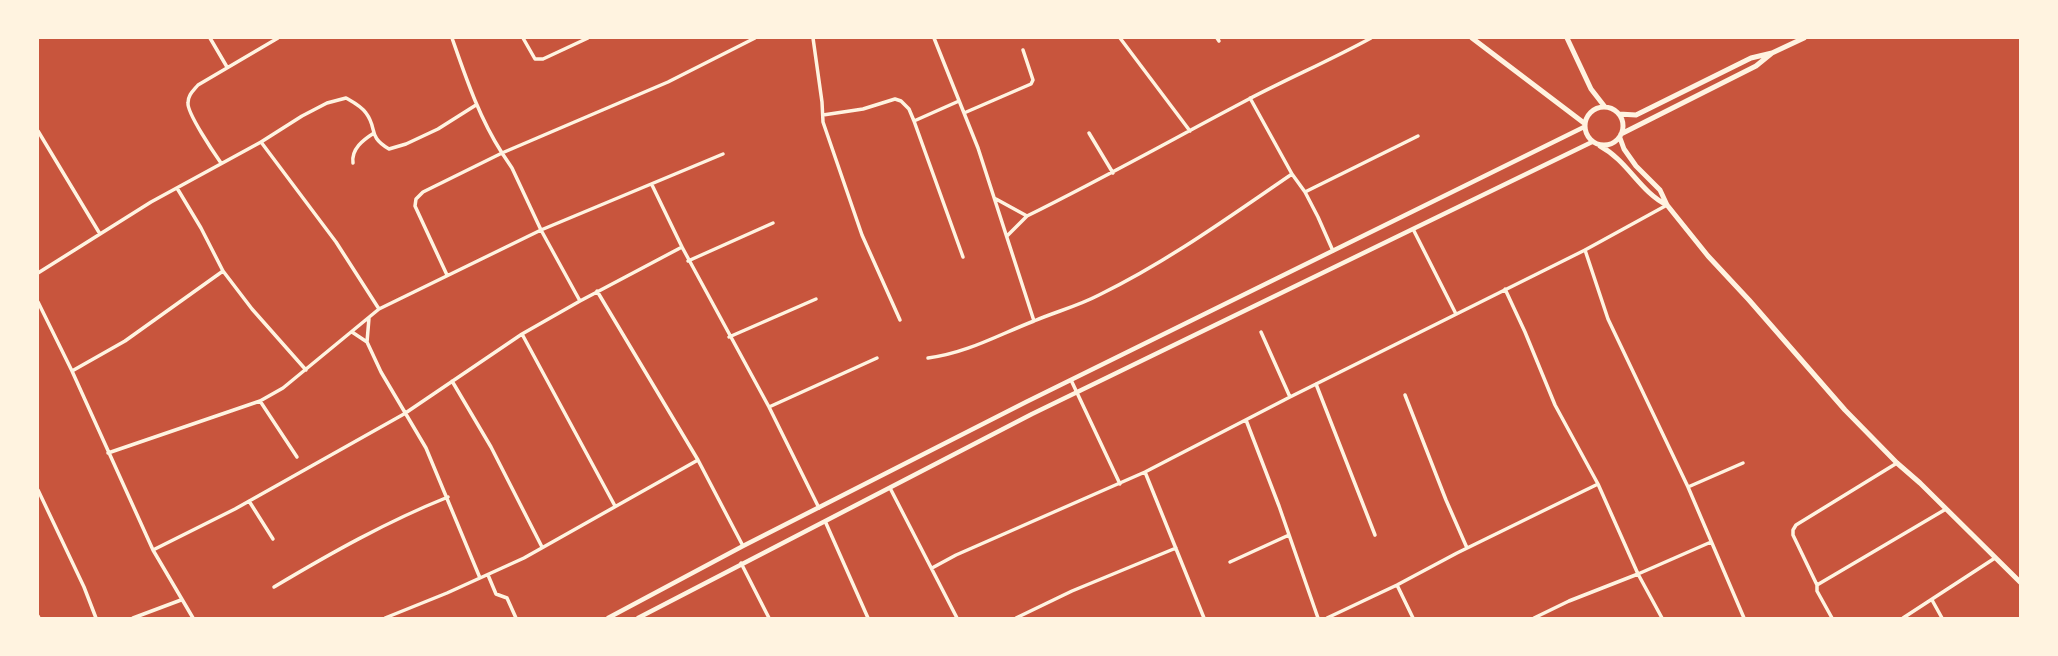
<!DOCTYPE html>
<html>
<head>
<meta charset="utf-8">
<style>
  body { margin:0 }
  #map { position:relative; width:2058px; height:656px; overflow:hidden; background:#c8553d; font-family:Ubuntu,sans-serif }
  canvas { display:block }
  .frame { position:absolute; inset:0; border:39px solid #fff3e0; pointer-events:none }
</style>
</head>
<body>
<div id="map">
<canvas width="2058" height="656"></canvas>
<div class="frame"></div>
</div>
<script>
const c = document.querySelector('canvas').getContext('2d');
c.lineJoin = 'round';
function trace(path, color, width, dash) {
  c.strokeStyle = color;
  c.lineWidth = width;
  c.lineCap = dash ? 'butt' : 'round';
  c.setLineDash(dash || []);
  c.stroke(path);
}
const minor = new Path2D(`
  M 210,38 L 227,67
  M 523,38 L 535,59 L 543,59 L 588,38
  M 813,38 L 822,102 L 823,122 L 862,235 L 900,320
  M 934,38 L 978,148 L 1034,321
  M 1120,38 L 1190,131
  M 1217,38 L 1219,41
  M 1250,98 L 1292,174 L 1305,192 L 1318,217 L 1333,251
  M 964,113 L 1031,84 L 1033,80 L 1023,50
  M 823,115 L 863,109 L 895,99 L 901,101 L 909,109 L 914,121 L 963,257
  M 914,121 L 959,101
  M 38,131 L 100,234
  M 1089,133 L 1113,173
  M 261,142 L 336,242 L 379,309
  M 221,163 C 214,153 187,113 188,103 C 188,95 193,91 198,85 L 278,38
  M 353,163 C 351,149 363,140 374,133
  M 652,185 L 682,247
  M 177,188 L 201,228 L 223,271 L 252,309 L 306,370
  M 1305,192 L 1418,136
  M 996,199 L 1027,216 C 1102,179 1175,138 1249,99 C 1289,78 1331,60 1371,38
  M 1413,229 L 1456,314
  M 1007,236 L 1027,216
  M 1585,250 L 1608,319 L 1688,487 L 1744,618
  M 688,261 L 773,223
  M 38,273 L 151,202 L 261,142 L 302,116 L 327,103 L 346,98 C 353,102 361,106 366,113 C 378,129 367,136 389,149 L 406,144 L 438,129 L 476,105
  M 447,275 L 415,206 L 416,199 L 423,192 L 502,153 C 479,117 466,78 452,38
  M 1505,289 L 1525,332 L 1555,405 L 1598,484 L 1638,574 L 1662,618
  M 597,291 L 698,460 L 743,546
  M 580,301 L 541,230 L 512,168 L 502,153 L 668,82 L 755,38
  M 38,302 L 72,371 L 153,550 L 193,618
  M 352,332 L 367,342 L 381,372 L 426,448 L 480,578
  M 1261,332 L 1290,397
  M 522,334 L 615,506
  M 729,337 L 816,299
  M 367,342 L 369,318
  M 928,358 C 967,353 998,335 1034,321 C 1055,312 1078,306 1099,295 C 1167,262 1229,217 1292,174
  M 72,371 L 125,341 L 223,271
  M 1071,380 L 1120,484
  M 452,381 L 491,447 L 542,547
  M 1316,384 L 1375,535
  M 1405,395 L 1446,500 L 1467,548
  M 260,401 L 297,457
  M 769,407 L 877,358
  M 1246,420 L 1279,506 L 1318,618
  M 108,453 L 260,401 L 283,388 L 379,309 L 541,230 L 723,154
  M 1145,472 L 1204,618
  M 1688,487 L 1743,463
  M 890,488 L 957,618
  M 38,490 L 84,587 L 96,618
  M 249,501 L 273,539
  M 825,521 L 868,618
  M 153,550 L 235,509 L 404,414 L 522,334 L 580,301 L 682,247 L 769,407 L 819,508
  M 1230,562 L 1289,535
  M 741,563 L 769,618
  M 932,568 L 956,555 L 1145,472 L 1290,397 L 1585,250 L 1667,205
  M 488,575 L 496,594 L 507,598 L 516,618
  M 1397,585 L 1413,618
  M 1817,585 L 1793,535 L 1793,530 L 1796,525 L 1897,463
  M 274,587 C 331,553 386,522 448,497
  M 1932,600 L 1942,618
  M 38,616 L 39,618
  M 133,618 L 181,600
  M 385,618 L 447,593 L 524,558 L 698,460
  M 1016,618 L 1072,591 L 1176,548
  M 1327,618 L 1397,585 L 1457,553 L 1598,484
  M 1534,618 L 1569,601 L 1638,574 L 1711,542
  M 1832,618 L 1817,591 L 1817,585 L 1946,509
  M 1903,618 L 1995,558`);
const tertiary = new Path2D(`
  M 608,618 L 743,546 L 1026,402 L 1584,127
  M 638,618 L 1032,414 L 1592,142`);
const secondary = new Path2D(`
  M 1472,38 L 1584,123
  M 1567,38 L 1591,89 L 1605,107
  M1585 126a19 19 0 1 1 38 0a19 19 0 1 1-38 0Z
  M 1619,114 L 1636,115 L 1751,58 L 1772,53 L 1804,38
  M 1621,134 L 1756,66 L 1772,53
  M 1620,138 L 1624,149 L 1636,166 L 1660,190 L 1667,205 L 1708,256 L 1749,300 L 1845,410 L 1897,463 L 1920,483 L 2020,582
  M 1600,146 C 1628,161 1640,192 1667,205`);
trace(minor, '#fff3e0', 3.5);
trace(tertiary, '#fff3e0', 4.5);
trace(secondary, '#fff3e0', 5);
</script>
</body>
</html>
